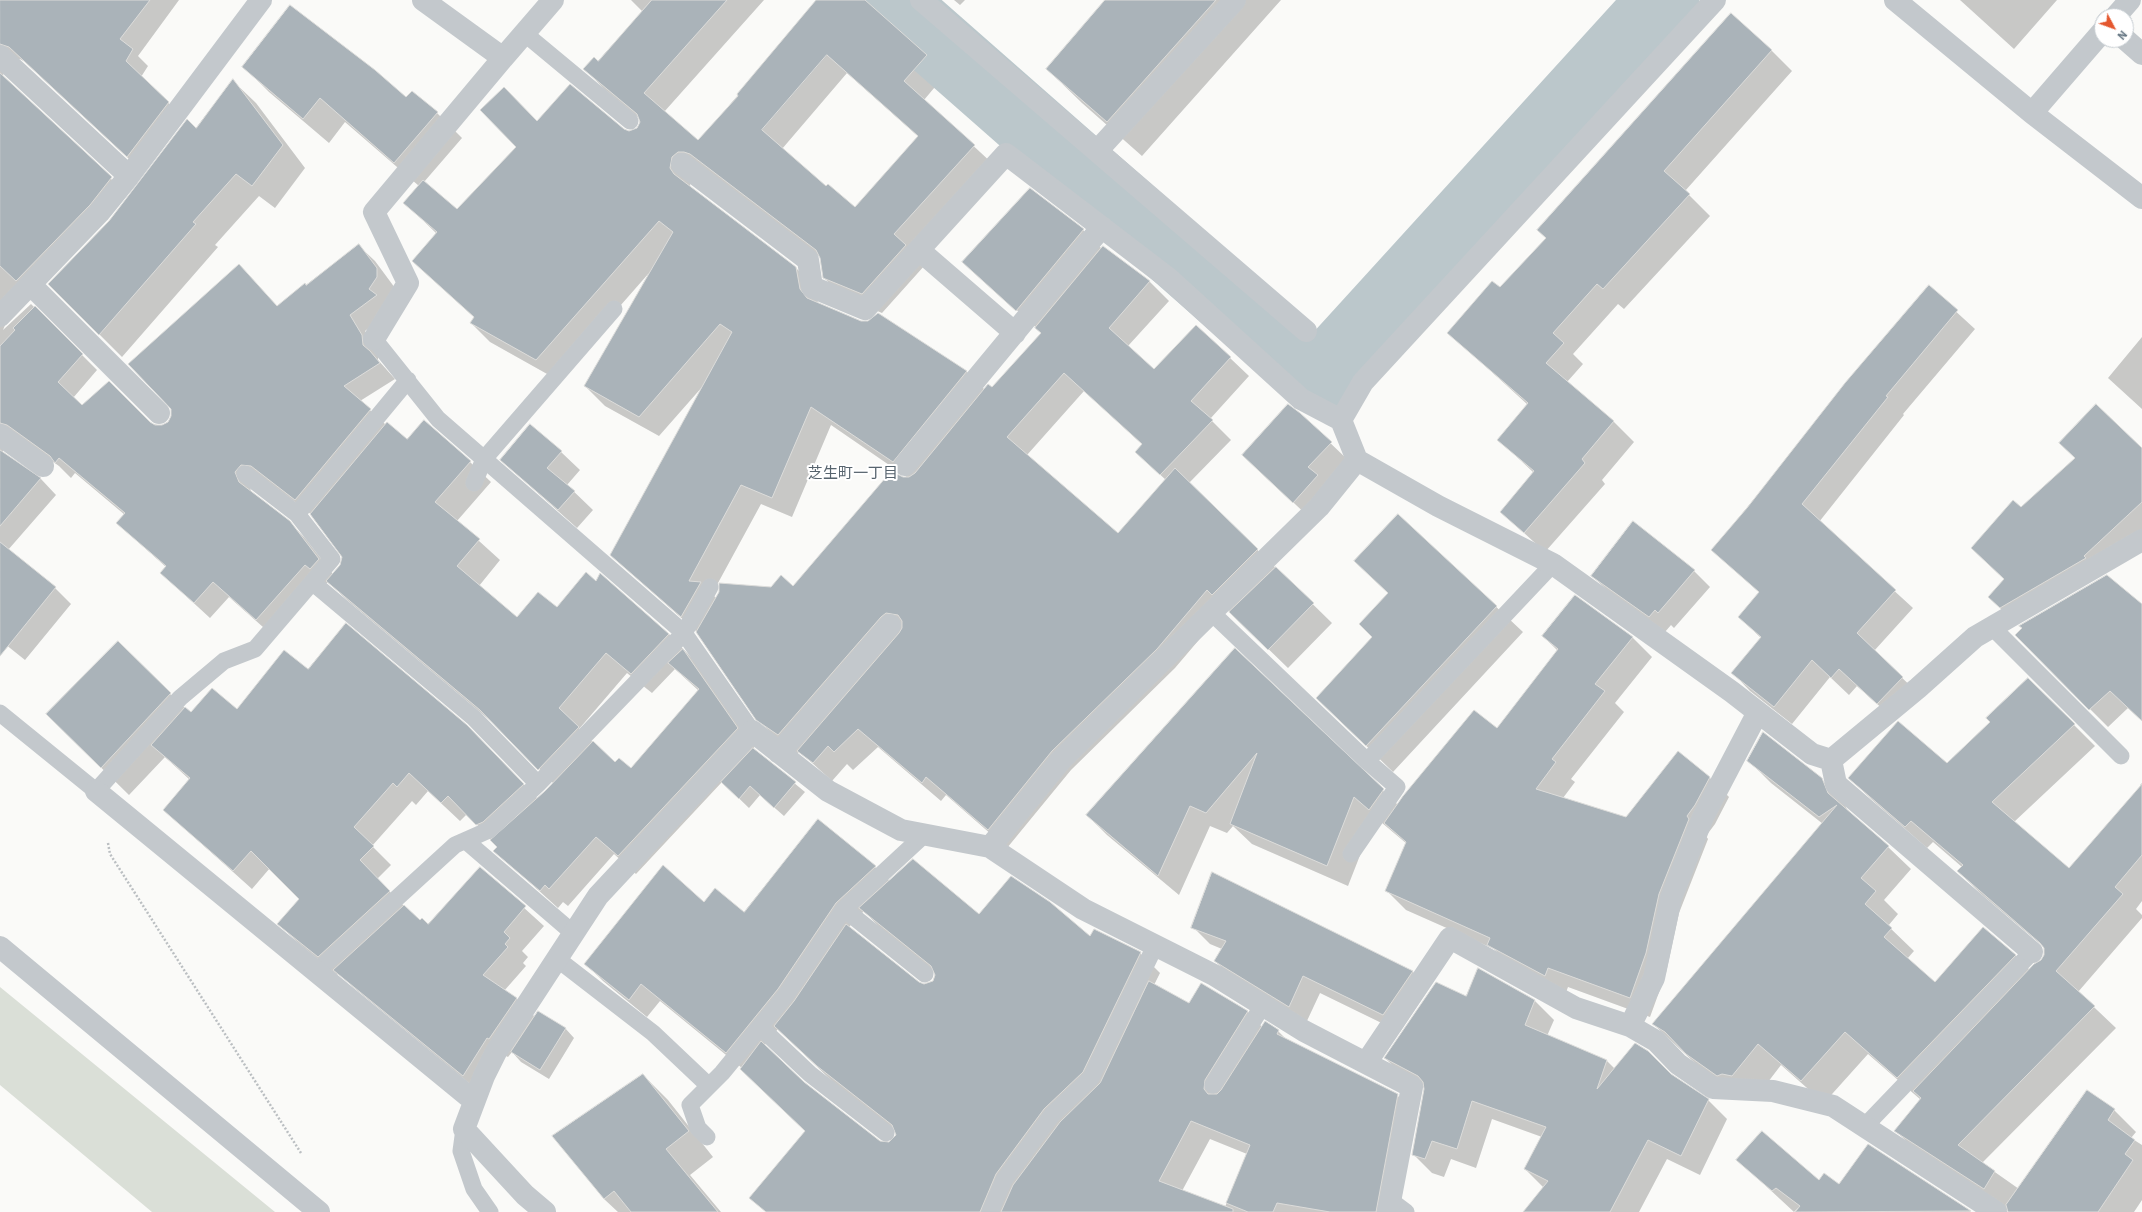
<!DOCTYPE html>
<html>
<head>
<meta charset="utf-8">
<style>
  body { margin:0 }
  #map { position:relative; width:2142px; height:1212px; overflow:hidden; background:#fafaf8; font-family:"IBM Plex Sans",sans-serif }
  canvas { display:block }
  .north { position:absolute; left:2094px; top:8px; width:40px; height:40px; box-sizing:border-box; background:#fff; border:1px solid #c1c8cd; border-radius:50%; rotate:131deg; font-size:11px; font-weight:700; line-height:16px; text-align:center; color:#657683 }
  .north::after { content:''; display:block; margin:auto; width:14px; height:18px; background:#e4572e; clip-path:polygon(50% 0,100% 100%,50% 72%,0 100%) }
</style>
</head>
<body>
<div id="map">
<canvas width="2142" height="1212"></canvas>
<div class="north">N</div>
</div>
<script>
const c = document.querySelector('canvas').getContext('2d');
c.lineJoin = 'round';
function paint(path, color) {
  c.fillStyle = color;
  c.fill(path, 'evenodd');
}
function trace(path, color, width, dash) {
  c.strokeStyle = color;
  c.lineWidth = width;
  c.lineCap = dash ? 'butt' : 'round';
  c.setLineDash(dash || []);
  c.stroke(path);
}
function label(font, color, halo, rows, align = 'center') {
  c.font = font + ' "IBM Plex Sans","Noto Sans JP",sans-serif';
  c.lineWidth = 4;
  c.setLineDash([]);
  c.textBaseline = 'middle';
  c.strokeStyle = halo;
  c.fillStyle = color;
  for (const [text, x, y, turn = 0] of rows) {
    c.save();
    c.translate(x, y);
    c.rotate((+turn || 0) * Math.PI / 180);
    c.textAlign = isNaN(turn) ? turn : align;
    if (halo) c.strokeText(text, 0, 0);
    c.fillText(text, 0, 0);
    c.restore();
  }
}
const green = new Path2D(`
  M 0,987 L 275,1212 L 152,1212 L 0,1085 Z`);
const shadow = new Path2D(`
  M 0,0 L 179,0 L 138,56 L 148,66 L 141,77 L 184,118 L 143,172 L 25,62 L 20,59 L 13,59 L 6,63 L 3,76 L 5,79 L 127,194 L 6,323 L 3,330 L 31,304 L 97,370 L 73,398 L 82,407 L 162,426 L 169,422 L 239,266 L 278,307 L 359,246 L 375,261 L 395,288 L 391,311 L 365,331 L 378,352 L 378,360 L 395,379 L 360,401 L 385,424 L 408,440 L 470,462 L 491,482 L 457,521 L 500,560 L 479,586 L 517,618 L 557,609 L 597,583 L 601,575 L 669,634 L 689,655 L 701,668 L 755,746 L 753,749 L 805,792 L 784,816 L 760,795 L 749,808 L 722,782 L 636,874 L 614,854 L 568,906 L 563,902 L 558,908 L 495,851 L 498,847 L 467,814 L 460,821 L 428,791 L 416,805 L 412,801 L 372,846 L 391,865 L 377,879 L 420,922 L 428,925 L 480,868 L 544,926 L 522,951 L 528,957 L 523,963 L 526,966 L 504,991 L 516,998 L 535,1017 L 565,1028 L 574,1038 L 549,1079 L 521,1062 L 512,1052 L 508,1057 L 506,1056 L 482,1094 L 354,988 L 339,973 L 337,975 L 297,942 L 279,924 L 300,899 L 270,868 L 252,889 L 164,810 L 190,780 L 165,757 L 129,795 L 75,742 L 170,694 L 191,714 L 237,711 L 308,671 L 486,745 L 538,799 L 554,784 L 499,728 L 348,601 L 328,582 L 326,584 L 321,580 L 272,635 L 229,597 L 210,618 L 161,573 L 166,567 L 117,523 L 125,515 L 75,473 L 71,478 L 59,466 L 18,438 L 3,450 L 3,454 L 41,479 L 56,495 L 8,550 L 55,588 L 71,604 L 25,660 L 0,640 ZM 267,481 L 312,515 L 343,556 L 341,566 L 333,574 L 305,538 L 289,522 L 252,493 L 250,488 ZM 675,669 L 699,691 L 631,769 L 615,764 L 579,729 L 627,673 L 652,693 Z
  M 631,0 L 764,0 L 664,112 L 698,142 L 819,0 L 864,0 L 945,75 L 924,100 L 994,165 L 914,254 L 925,265 L 882,313 L 844,297 L 824,278 L 821,258 L 710,173 L 691,176 L 690,187 L 796,268 L 816,288 L 818,304 L 966,371 L 985,390 L 992,388 L 1042,333 L 964,262 L 1030,189 L 1083,230 L 1102,249 L 1103,247 L 1150,282 L 1169,301 L 1128,346 L 1154,371 L 1230,358 L 1249,376 L 1210,419 L 1231,440 L 1189,483 L 1332,623 L 1288,668 L 1226,608 L 1175,668 L 1071,770 L 1007,848 L 946,795 L 941,801 L 878,747 L 853,770 L 847,764 L 832,781 L 799,751 L 797,754 L 776,738 L 757,719 L 697,632 L 611,555 L 703,386 L 659,436 L 605,406 L 585,386 L 649,273 L 556,379 L 490,342 L 471,323 L 475,318 L 413,261 L 437,234 L 405,203 L 419,186 L 345,122 L 329,143 L 269,92 L 244,67 L 406,99 L 437,113 L 462,138 L 424,182 L 457,210 L 517,147 L 537,123 L 633,132 L 639,128 L 640,119 L 604,89 L 585,69 L 598,62 L 643,12 ZM 847,73 L 919,137 L 855,208 L 826,188 L 782,149 ZM 1084,391 L 1143,445 L 1156,471 L 1166,480 L 1118,535 L 1027,455 ZM 831,425 L 908,478 L 794,587 L 772,588 L 716,598 L 712,594 L 761,504 L 792,517 Z
  M 954,0 L 965,0 L 960,5 Z
  M 1107,0 L 1281,0 L 1142,156 L 1082,103 L 1047,69 Z
  M 1960,0 L 2057,0 L 2014,49 Z
  M 1771,50 L 1792,71 L 1685,191 L 1710,216 L 1624,309 L 1618,304 L 1573,354 L 1583,364 L 1567,382 L 1613,421 L 1634,442 L 1602,480 L 1605,484 L 1545,552 L 1501,512 L 1534,473 L 1499,440 L 1528,405 L 1448,332 Z
  M 233,81 L 256,103 L 305,168 L 275,208 L 259,196 L 215,245 L 218,247 L 122,357 L 49,284 L 196,129 Z
  M 1929,287 L 1975,329 L 1903,414 L 1904,415 L 1819,522 L 1913,608 L 1874,651 L 1920,695 L 1895,720 L 1857,686 L 1849,695 L 1830,677 L 1792,724 L 1750,691 L 1733,673 L 1761,638 L 1739,617 L 1760,593 L 1712,550 Z
  M 2142,337 L 2142,409 L 2108,378 Z
  M 1299,413 L 1349,461 L 1312,520 L 1261,472 Z
  M 2142,450 L 2142,532 L 2005,613 L 1989,597 Z
  M 561,452 L 580,470 L 567,485 L 593,510 L 577,528 L 501,460 Z
  M 1398,515 L 1523,632 L 1393,772 L 1317,698 L 1373,637 L 1389,593 Z
  M 1694,571 L 1710,587 L 1674,628 L 1671,625 L 1665,632 L 1608,591 L 1592,576 Z
  M 2142,608 L 2142,721 L 2128,708 L 2108,727 L 2016,635 L 2023,628 Z
  M 1543,636 L 1632,637 L 1652,657 L 1615,703 L 1624,712 L 1571,779 L 1575,782 L 1563,798 L 1626,818 L 1709,777 L 1729,797 L 1715,824 L 1706,836 L 1708,839 L 1679,913 L 1666,973 L 1650,1017 L 1568,987 L 1565,995 L 1508,964 L 1494,949 L 1406,910 L 1386,890 L 1407,844 L 1375,817 L 1348,886 L 1252,844 L 1233,826 L 1227,833 L 1210,826 L 1179,895 L 1107,835 L 1087,815 L 1235,650 L 1398,805 L 1497,730 L 1558,651 Z
  M 2028,679 L 2095,746 L 2014,822 L 2070,869 L 2141,787 L 2140,785 L 2142,783 L 2142,901 L 2136,909 L 2142,915 L 2142,918 L 2078,992 L 2116,1028 L 1982,1163 L 2019,1189 L 2087,1091 L 2114,1110 L 2136,1132 L 2131,1138 L 2142,1145 L 2142,1200 L 2134,1212 L 2009,1212 L 1917,1152 L 1896,1131 L 1921,1100 L 1868,1054 L 1824,1103 L 1781,1065 L 1755,1099 L 1710,1077 L 1653,1024 L 1823,824 L 1771,783 L 1748,760 L 1821,779 L 1844,802 L 1848,812 L 1888,847 L 1911,869 L 1884,900 L 1898,914 L 1888,926 L 1914,951 L 1907,959 L 1935,983 L 2015,955 L 2030,970 L 2042,961 L 2045,954 L 2045,948 L 1980,893 L 1958,871 L 1962,867 L 1933,842 L 1927,848 L 1871,799 L 1850,778 L 1947,764 L 1992,723 Z
  M 875,867 L 890,881 L 979,916 L 1091,937 L 1140,953 L 1160,973 L 1154,985 L 1190,1004 L 1247,1011 L 1262,1027 L 1278,1031 L 1287,1040 L 1397,1095 L 1416,1114 L 1399,1212 L 767,1212 L 822,1147 L 742,1068 L 660,1001 L 647,1017 L 603,981 L 585,963 L 704,903 L 744,913 ZM 864,911 L 880,928 L 935,972 L 936,975 L 933,981 L 924,985 L 918,983 L 849,927 ZM 778,1029 L 837,1086 L 896,1131 L 897,1134 L 894,1140 L 885,1144 L 879,1142 L 803,1083 L 764,1046 ZM 1210,1139 L 1247,1154 L 1225,1207 L 1182,1191 Z
  M 1193,927 L 1412,971 L 1429,988 L 1400,1032 L 1320,993 L 1306,1023 L 1232,978 L 1215,961 L 1222,949 L 1210,944 Z
  M 1478,969 L 1535,1001 L 1554,1020 L 1547,1036 L 1607,1061 L 1615,1069 L 1672,1076 L 1708,1100 L 1727,1119 L 1700,1175 L 1667,1159 L 1639,1212 L 1525,1212 L 1544,1188 L 1525,1169 L 1542,1137 L 1492,1119 L 1476,1168 L 1451,1159 L 1444,1177 L 1432,1173 L 1413,1154 L 1425,1088 L 1404,1077 L 1385,1058 L 1466,998 Z
  M 643,1075 L 668,1100 L 713,1157 L 690,1175 L 721,1212 L 618,1212 L 604,1199 Z
  M 1869,1145 L 1971,1212 L 1802,1212 L 1798,1208 L 1794,1212 L 1738,1160 L 1839,1185 Z`);
const river = new Path2D(`
  M 888,0 L 1319,379 L 1664,0`);
const building = new Path2D(`
  M 0,0 L 150,0 L 120,39 L 133,49 L 126,61 L 169,102 L 127,157 L 9,47 L 0,44 Z
  M 652,0 L 727,0 L 644,93 L 698,140 L 738,96 L 737,94 L 816,0 L 865,0 L 927,55 L 904,81 L 975,145 L 894,234 L 906,245 L 862,294 L 823,278 L 820,258 L 816,250 L 690,154 L 684,152 L 678,152 L 672,157 L 670,168 L 674,174 L 796,267 L 800,289 L 807,298 L 861,321 L 868,321 L 878,313 L 967,371 L 893,462 L 811,407 L 772,498 L 741,485 L 689,581 L 701,582 L 681,617 L 610,555 L 732,332 L 720,324 L 639,417 L 584,386 L 673,232 L 659,221 L 536,360 L 470,323 L 474,317 L 412,261 L 437,232 L 403,203 L 423,180 L 457,209 L 516,147 L 480,110 L 504,87 L 537,121 L 570,84 L 624,129 L 629,131 L 637,128 L 640,122 L 637,114 L 583,69 L 594,57 L 598,61 ZM 827,55 L 918,136 L 855,207 L 828,184 L 826,186 L 762,130 Z
  M 1105,0 L 1216,0 L 1107,122 L 1046,69 Z
  M 290,5 L 375,70 L 406,97 L 412,91 L 438,112 L 394,163 L 320,98 L 303,119 L 242,67 Z
  M 1731,13 L 1772,50 L 1664,171 L 1690,194 L 1603,289 L 1597,284 L 1553,333 L 1564,343 L 1546,363 L 1614,421 L 1582,459 L 1585,463 L 1524,533 L 1500,512 L 1534,471 L 1497,440 L 1528,403 L 1447,333 L 1492,281 L 1500,287 L 1546,238 L 1537,230 Z
  M 0,73 L 112,177 L 90,205 L 16,281 L 0,266 Z
  M 233,79 L 283,145 L 252,186 L 236,174 L 193,222 L 196,224 L 99,335 L 48,284 L 109,221 L 187,119 L 196,128 Z
  M 1030,188 L 1084,229 L 1016,311 L 962,262 Z
  M 359,244 L 377,268 L 377,277 L 369,289 L 377,295 L 350,315 L 362,335 L 363,345 L 370,351 L 380,363 L 344,386 L 371,409 L 295,500 L 251,466 L 241,465 L 235,472 L 239,482 L 290,521 L 319,559 L 310,569 L 305,565 L 256,620 L 213,582 L 194,603 L 160,573 L 166,566 L 116,523 L 125,513 L 59,458 L 55,463 L 50,456 L 7,425 L 0,423 L 0,346 L 15,330 L 13,328 L 35,306 L 83,354 L 58,382 L 82,405 L 109,381 L 150,422 L 155,425 L 162,425 L 168,422 L 171,416 L 171,409 L 128,364 L 239,264 L 277,306 L 305,283 L 306,285 Z
  M 1103,246 L 1150,281 L 1109,328 L 1154,369 L 1196,325 L 1231,357 L 1191,401 L 1213,420 L 1160,475 L 1135,452 L 1142,444 L 1064,373 L 1007,437 L 1118,533 L 1175,468 L 1258,549 L 1212,595 L 1207,590 L 1157,649 L 1052,751 L 988,830 L 926,777 L 922,783 L 858,729 L 834,752 L 828,746 L 813,763 L 797,751 L 899,633 L 902,628 L 902,621 L 898,615 L 886,613 L 881,617 L 778,735 L 756,720 L 696,632 L 719,592 L 719,583 L 771,587 L 781,575 L 793,586 L 893,469 L 897,474 L 903,477 L 909,477 L 915,473 L 988,384 L 992,387 L 1041,333 L 1035,328 Z
  M 1929,285 L 1958,310 L 1886,396 L 1888,397 L 1802,504 L 1896,590 L 1857,633 L 1903,677 L 1877,704 L 1839,669 L 1831,678 L 1812,660 L 1774,707 L 1731,673 L 1761,637 L 1738,617 L 1759,592 L 1711,550 L 1747,508 L 1845,383 Z
  M 1288,404 L 1300,413 L 1332,442 L 1308,467 L 1318,475 L 1293,503 L 1242,455 Z
  M 2096,404 L 2142,448 L 2142,502 L 2084,556 L 2086,558 L 2000,608 L 1988,597 L 2004,579 L 1971,548 L 2013,500 L 2021,507 L 2075,458 L 2059,443 Z
  M 424,420 L 471,461 L 435,502 L 480,539 L 457,566 L 517,617 L 538,592 L 557,607 L 586,572 L 596,581 L 600,573 L 669,634 L 631,674 L 606,653 L 559,708 L 579,727 L 538,770 L 480,710 L 326,581 L 340,565 L 342,557 L 310,514 L 387,422 L 407,439 Z
  M 530,424 L 562,451 L 547,468 L 575,491 L 558,510 L 500,460 Z
  M 0,450 L 41,478 L 0,526 Z
  M 1398,514 L 1497,606 L 1366,746 L 1316,698 L 1372,637 L 1359,624 L 1388,593 L 1354,561 Z
  M 1633,521 L 1695,570 L 1658,613 L 1655,610 L 1649,617 L 1591,576 Z
  M 0,542 L 56,587 L 0,656 Z
  M 1276,567 L 1314,603 L 1268,650 L 1229,612 Z
  M 2107,575 L 2142,604 L 2142,721 L 2110,691 L 2089,710 L 2015,635 L 2022,628 L 2019,626 Z
  M 1575,595 L 1633,637 L 1595,684 L 1605,691 L 1552,759 L 1556,762 L 1536,789 L 1626,817 L 1678,751 L 1710,777 L 1695,805 L 1687,816 L 1689,819 L 1659,894 L 1646,953 L 1630,998 L 1548,968 L 1545,976 L 1487,945 L 1490,938 L 1385,891 L 1406,842 L 1384,823 L 1403,796 L 1474,710 L 1497,728 L 1558,649 L 1542,636 Z
  M 346,623 L 467,725 L 524,784 L 483,822 L 476,825 L 448,796 L 441,803 L 409,773 L 397,787 L 393,783 L 354,827 L 374,846 L 360,860 L 390,891 L 318,957 L 277,924 L 299,899 L 251,851 L 233,871 L 163,810 L 190,778 L 151,745 L 185,707 L 191,712 L 212,688 L 237,709 L 284,650 L 308,669 Z
  M 118,641 L 171,693 L 101,768 L 46,714 Z
  M 1235,648 L 1384,789 L 1369,810 L 1354,797 L 1327,866 L 1230,824 L 1257,753 L 1206,813 L 1190,806 L 1158,876 L 1086,815 Z
  M 683,649 L 738,728 L 618,856 L 596,837 L 549,889 L 545,885 L 540,891 L 493,851 L 497,847 L 490,840 L 545,791 L 593,741 L 615,762 L 619,758 L 631,768 L 699,689 L 668,663 Z
  M 2028,678 L 2075,724 L 1992,802 L 2069,868 L 2142,784 L 2142,855 L 2115,887 L 2123,894 L 2056,971 L 2095,1006 L 1958,1145 L 1995,1171 L 1984,1189 L 1894,1131 L 1921,1098 L 1913,1091 L 2034,964 L 2041,960 L 2044,955 L 2044,948 L 2040,943 L 1957,871 L 1963,865 L 1911,821 L 1905,827 L 1848,778 L 1898,721 L 1947,763 L 1990,722 L 1986,718 Z
  M 1763,732 L 1822,778 L 1828,793 L 1889,846 L 1861,878 L 1876,891 L 1865,904 L 1892,928 L 1884,937 L 1935,982 L 1983,927 L 2016,955 L 1897,1078 L 1845,1032 L 1801,1081 L 1758,1044 L 1732,1076 L 1722,1074 L 1717,1076 L 1686,1054 L 1665,1032 L 1652,1024 L 1837,805 L 1819,817 L 1747,761 Z
  M 753,748 L 796,782 L 774,808 L 750,786 L 739,799 L 721,782 Z
  M 818,819 L 876,866 L 836,903 L 778,989 L 726,1053 L 641,984 L 629,1000 L 584,964 L 663,865 L 704,902 L 715,888 L 744,912 Z
  M 913,859 L 979,914 L 1011,876 L 1050,902 L 1090,936 L 1094,929 L 1141,952 L 1083,1072 L 1044,1109 L 996,1174 L 980,1212 L 766,1212 L 749,1198 L 805,1131 L 740,1069 L 761,1041 L 804,1082 L 880,1141 L 889,1142 L 896,1135 L 892,1125 L 817,1066 L 774,1026 L 794,1001 L 846,924 L 919,982 L 924,984 L 933,981 L 935,975 L 931,966 L 859,908 Z
  M 480,867 L 526,906 L 504,932 L 510,938 L 505,944 L 508,947 L 483,975 L 517,998 L 489,1039 L 487,1038 L 463,1076 L 333,970 L 404,905 L 420,920 L 422,918 L 428,924 Z
  M 1212,872 L 1413,971 L 1383,1015 L 1303,976 L 1289,1007 L 1214,961 L 1226,941 L 1191,928 Z
  M 1478,968 L 1535,1000 L 1525,1025 L 1607,1060 L 1597,1089 L 1635,1043 L 1648,1051 L 1671,1074 L 1709,1099 L 1681,1156 L 1648,1140 L 1610,1212 L 1523,1212 L 1548,1181 L 1524,1169 L 1546,1127 L 1472,1101 L 1457,1149 L 1432,1141 L 1425,1159 L 1412,1155 L 1424,1089 L 1423,1082 L 1418,1076 L 1384,1058 L 1436,982 L 1466,996 Z
  M 1149,981 L 1189,1003 L 1201,983 L 1248,1011 L 1205,1080 L 1204,1089 L 1208,1094 L 1217,1094 L 1221,1090 L 1265,1021 L 1279,1030 L 1277,1034 L 1398,1094 L 1376,1212 L 1330,1212 L 1277,1203 L 1273,1212 L 1248,1212 L 1226,1203 L 1250,1145 L 1191,1121 L 1159,1181 L 1233,1209 L 1233,1212 L 1001,1212 L 1013,1185 L 1060,1122 L 1100,1083 Z
  M 538,1011 L 566,1028 L 540,1070 L 511,1052 Z
  M 643,1074 L 689,1131 L 666,1149 L 718,1212 L 631,1212 L 614,1191 L 604,1199 L 552,1136 Z
  M 2087,1090 L 2115,1109 L 2108,1120 L 2135,1140 L 2125,1154 L 2133,1160 L 2098,1212 L 2008,1212 L 2006,1205 Z
  M 1762,1131 L 1819,1180 L 1824,1173 L 1839,1184 L 1868,1144 L 1971,1211 L 1795,1212 L 1800,1206 L 1776,1188 L 1772,1191 L 1736,1160 Z`);
const path = new Path2D(`
  M 108,843 L 110,854 L 301,1153`);
const service = new Path2D(`
  M 524,33 L 630,121
  M 374,339 L 438,419 L 684,633 L 752,731
  M 474,483 L 484,459 L 614,309
  M 297,514 L 408,380
  M 312,582 L 474,718 L 538,784
  M 1212,613 L 1367,761 L 1397,787 L 1351,854
  M 1992,627 L 2121,756
  M 0,713 L 96,791 L 180,698 L 224,661 L 255,649 L 332,559 L 297,514 L 245,474
  M 1367,761 L 1553,564
  M 466,841 L 573,933
  M 844,909 L 925,974
  M 556,958 L 653,1033 L 709,1086
  M 316,972 L 455,845 L 489,830 L 538,784 L 684,633 L 710,587
  M 760,1027 L 810,1074 L 886,1133
  M 1213,1085 L 1263,1005
  M 1865,1126 L 2032,952
  M 464,1129 L 461,1151 L 474,1189 L 490,1212
  M 707,1137 L 698,1128 L 690,1105 L 722,1073 L 786,995 L 844,909 L 924,835
  M 1390,1200 L 1406,1212
  M 990,1212 L 1004,1180 L 1052,1115 L 1091,1078 L 1155,946`);
const minor = new Path2D(`
  M 423,0 L 503,58 L 553,0
  M 921,0 L 1306,331
  M 1715,0 L 1363,382 L 1341,420 L 1357,460 L 1438,506 L 1553,564 L 1732,692 L 1812,754 L 1831,760 L 1918,688 L 1975,637 L 2142,540
  M 1895,0 L 2032,113 L 2142,198
  M 2116,16 L 2130,0
  M 2126,40 L 2142,54
  M 0,56 L 129,176
  M 2032,113 L 2102,32
  M 1097,151 L 1235,0
  M 682,164 L 808,260 L 812,287 L 865,309 L 1006,154 L 1168,278 L 1301,399 L 1341,420
  M 919,250 L 1015,333
  M 31,285 L 159,413
  M 0,316 L 99,213 L 129,176 L 261,0
  M 374,339 L 408,283 L 374,212 L 503,58
  M 0,435 L 43,466
  M 905,465 L 1102,227
  M 779,753 L 890,625
  M 1831,760 L 1836,784 L 2032,952
  M 96,791 L 474,1101
  M 990,847 L 1061,760 L 1319,507 L 1357,460
  M 1630,1026 L 1654,978 L 1671,898 L 1703,817 L 1758,712
  M 1366,1063 L 1450,938 L 1576,1008 L 1630,1026 L 1656,1041 L 1678,1064 L 1713,1088 L 1773,1091 L 1833,1106 L 1996,1212
  M 545,1212 L 525,1195 L 464,1129 L 484,1076 L 496,1052 L 598,896 L 752,731 L 828,791 L 901,830 L 990,847 L 1083,909 L 1214,975 L 1304,1031 L 1412,1087 L 1388,1212`);
const tertiary = new Path2D(`
  M 0,947 L 319,1212`);
const neighbourhoodNames = [
  ["芝生町一丁目",853,474]
];
paint(green, '#dadfd7');
paint(shadow, '#0003');
trace(river, '#bbc7cb', 71);
paint(building, '#aab3b9');
trace(building, '#dcdcda', 1);
trace(path, '#bbbfc2', 2.5, [2, 2]);
trace(service, '#c3c8cc', 17);
trace(minor, '#c3c8cc', 22);
trace(tertiary, '#c3c8cc', 22);
label('15px', '#57646e', '#fff', neighbourhoodNames);
</script>
</body>
</html>
